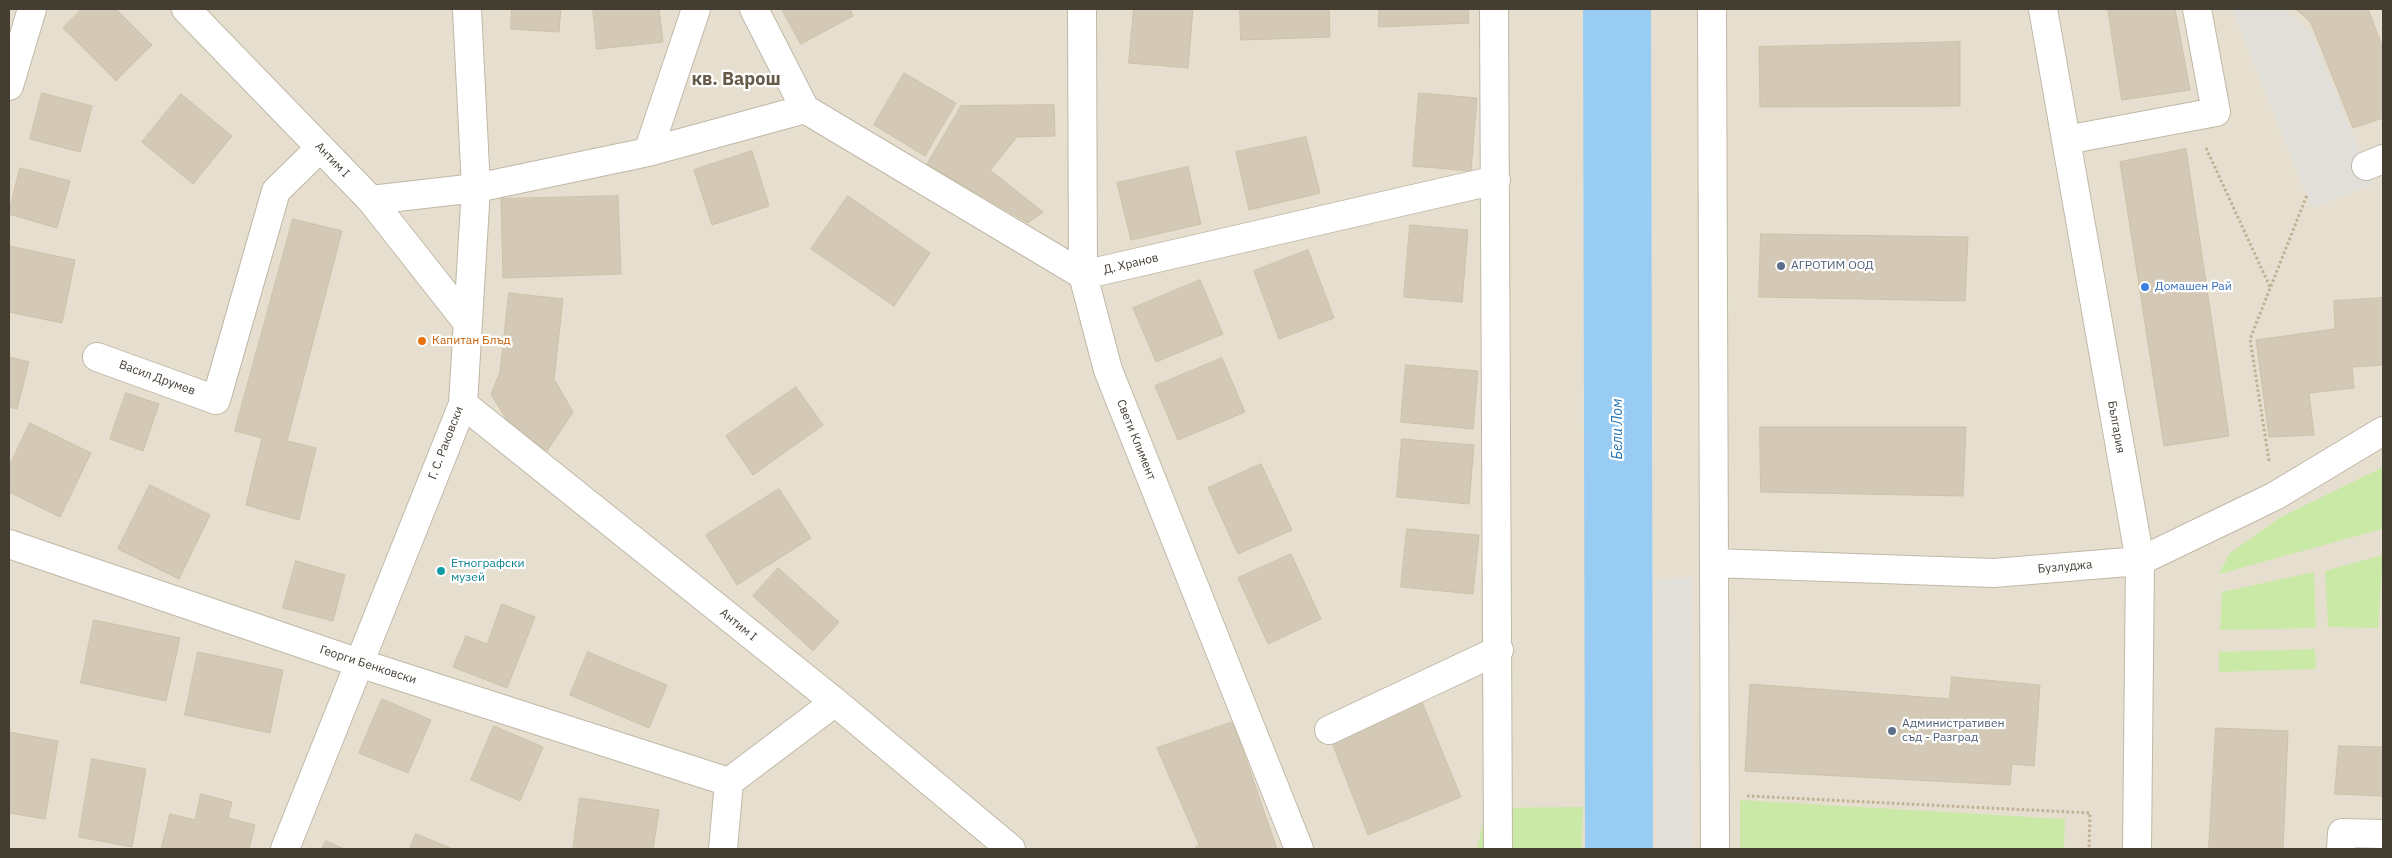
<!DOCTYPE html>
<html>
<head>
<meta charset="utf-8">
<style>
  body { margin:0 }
  #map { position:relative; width:2392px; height:858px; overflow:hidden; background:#f2ede1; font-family:"IBM Plex Sans",sans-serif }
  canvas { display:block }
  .frame { position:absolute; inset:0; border:10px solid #433d32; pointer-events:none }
</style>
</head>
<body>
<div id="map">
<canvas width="2392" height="858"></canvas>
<div class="frame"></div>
</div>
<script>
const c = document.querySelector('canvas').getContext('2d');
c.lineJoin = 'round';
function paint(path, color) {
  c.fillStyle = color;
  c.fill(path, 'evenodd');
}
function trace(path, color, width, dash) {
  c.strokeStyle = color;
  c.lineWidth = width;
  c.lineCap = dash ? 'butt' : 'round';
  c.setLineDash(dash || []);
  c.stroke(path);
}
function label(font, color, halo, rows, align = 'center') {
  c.font = font + ' "IBM Plex Sans",sans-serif';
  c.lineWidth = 4.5;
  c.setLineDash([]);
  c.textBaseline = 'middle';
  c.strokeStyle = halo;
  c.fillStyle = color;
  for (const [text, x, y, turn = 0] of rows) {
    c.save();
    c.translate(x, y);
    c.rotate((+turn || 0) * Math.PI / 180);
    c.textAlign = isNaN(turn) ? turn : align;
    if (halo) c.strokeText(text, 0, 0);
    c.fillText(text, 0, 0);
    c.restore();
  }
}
const residential = new Path2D(`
  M 9,9 L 2383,9 L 2383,849 L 9,849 Z`);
const green = new Path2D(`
  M 2383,467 L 2382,529 L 2219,574 L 2229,554 L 2279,518 Z
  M 2383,555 L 2378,628 L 2328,627 L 2325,571 Z
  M 2314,572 L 2316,628 L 2220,630 L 2222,592 Z
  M 2315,649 L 2316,669 L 2219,672 L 2219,652 Z
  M 1740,800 L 2065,819 L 2064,849 L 1740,849 Z
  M 1583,807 L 1582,849 L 1477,849 L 1486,808 Z`);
const parking = new Path2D(`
  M 2232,9 L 2285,9 L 2311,33 L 2373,184 L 2312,208 Z
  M 1692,578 L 1691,849 L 1656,849 L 1657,579 Z`);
const river = new Path2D(`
  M 1617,9 L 1619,849`);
const building = new Path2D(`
  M 82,9 L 116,9 L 152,45 L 116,81 L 63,28 Z
  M 512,9 L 561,9 L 559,32 L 511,29 Z
  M 593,9 L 659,9 L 663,42 L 597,49 Z
  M 782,9 L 850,9 L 853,16 L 801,44 Z
  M 1134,9 L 1193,9 L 1188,68 L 1129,63 Z
  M 1240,9 L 1329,9 L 1330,37 L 1241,40 Z
  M 1379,9 L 1468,9 L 1469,23 L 1379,27 Z
  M 2108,9 L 2175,9 L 2190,90 L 2122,100 Z
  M 2296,9 L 2368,9 L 2383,48 L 2383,118 L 2353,128 L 2311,23 Z
  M 1960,42 L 1960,106 L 1760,107 L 1759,47 Z
  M 904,73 L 956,103 L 925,156 L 874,125 Z
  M 42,93 L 92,106 L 80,152 L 30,139 Z
  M 1419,93 L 1477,98 L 1471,171 L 1413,166 Z
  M 181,94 L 232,136 L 193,184 L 142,142 Z
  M 1054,105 L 1055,136 L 1017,137 L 990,170 L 1043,212 L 1028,223 L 927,164 L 961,106 Z
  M 1306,137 L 1320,193 L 1249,210 L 1236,152 Z
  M 2186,149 L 2229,436 L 2164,446 L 2120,162 Z
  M 752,151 L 769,206 L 712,225 L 694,170 Z
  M 1188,167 L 1201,224 L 1131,240 L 1117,183 Z
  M 20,168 L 70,181 L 57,228 L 9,214 Z
  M 618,196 L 621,274 L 503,278 L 501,199 Z
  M 848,196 L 930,253 L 894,306 L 811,249 Z
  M 293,219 L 342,231 L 287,441 L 316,448 L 299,520 L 246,505 L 262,438 L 235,431 Z
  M 1410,225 L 1468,230 L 1462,302 L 1404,297 Z
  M 1761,234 L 1968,237 L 1965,301 L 1759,297 Z
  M 9,246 L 75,260 L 62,323 L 9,312 Z
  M 1308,250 L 1334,318 L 1279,339 L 1254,271 Z
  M 1200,280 L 1223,334 L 1156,362 L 1133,308 Z
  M 509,293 L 563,299 L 554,379 L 573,412 L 547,451 L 510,425 L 491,394 L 500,372 Z
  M 2382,298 L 2383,365 L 2352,367 L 2354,388 L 2309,393 L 2314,435 L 2269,437 L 2256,340 L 2335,329 L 2334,301 Z
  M 9,357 L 29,362 L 17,409 L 9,407 Z
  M 1222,358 L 1245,412 L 1178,440 L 1155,386 Z
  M 1406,365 L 1478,371 L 1473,429 L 1401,422 Z
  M 796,387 L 823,425 L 753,475 L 726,436 Z
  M 126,393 L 159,404 L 143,451 L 110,439 Z
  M 30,423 L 91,453 L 60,517 L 9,492 L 9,467 Z
  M 1760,427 L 1966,427 L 1963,496 L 1761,492 Z
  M 1402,439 L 1474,445 L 1469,504 L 1397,497 Z
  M 1261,464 L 1292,530 L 1238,554 L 1208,488 Z
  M 150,485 L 210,515 L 179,579 L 118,549 Z
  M 779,489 L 811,538 L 737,585 L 706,535 Z
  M 1407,529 L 1479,535 L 1473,594 L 1401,587 Z
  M 1291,554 L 1321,619 L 1268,644 L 1238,578 Z
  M 296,561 L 345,575 L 333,621 L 283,608 Z
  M 778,568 L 839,622 L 813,651 L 753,596 Z
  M 502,604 L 535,617 L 507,688 L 453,667 L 466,636 L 487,644 Z
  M 94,620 L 180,638 L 166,701 L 81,683 Z
  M 198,652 L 283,670 L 270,733 L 185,715 Z
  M 588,652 L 667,685 L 649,728 L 570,695 Z
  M 1952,677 L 2040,685 L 2034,766 L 2012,764 L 2010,785 L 1745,771 L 1750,684 L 1949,699 Z
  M 382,699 L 431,720 L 408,773 L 359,753 Z
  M 1421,700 L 1461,797 L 1368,835 L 1331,740 Z
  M 1233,722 L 1277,849 L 1194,849 L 1199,844 L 1157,748 Z
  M 494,726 L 543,747 L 520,801 L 471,780 Z
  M 2216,728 L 2288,731 L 2283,849 L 2209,849 Z
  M 9,732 L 58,741 L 45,819 L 9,813 Z
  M 2339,746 L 2383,747 L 2383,796 L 2335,794 Z
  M 92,759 L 146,769 L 132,847 L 79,837 Z
  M 201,794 L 232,802 L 228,818 L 255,825 L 249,849 L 161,849 L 170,814 L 195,820 Z
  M 580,798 L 659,810 L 653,849 L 573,849 Z
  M 416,834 L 453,849 L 410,849 Z
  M 326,841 L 344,849 L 322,849 Z`);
const path = new Path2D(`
  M 2206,148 L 2270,287
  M 2269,461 L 2250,339 L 2307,195
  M 1747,796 L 2090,813 L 2089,849`);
const minor = new Path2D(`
  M 186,9 L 371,200 L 467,322
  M 754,9 L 805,109
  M 1082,9 L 1083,275 L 1108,370 L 1299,849
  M 1494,9 L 1498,849
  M 1712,9 L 1715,849
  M 2043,9 L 2140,561 L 2137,849
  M 9,86 L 32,9
  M 805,109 L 1083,275 L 1496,180
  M 2066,140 L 2216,112 L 2197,9
  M 648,152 L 696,9
  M 2366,166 L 2383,159
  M 371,200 L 476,188 L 648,152 L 805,109
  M 97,357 L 216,400 L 276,191 L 320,148
  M 463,404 L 835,702 L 1011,849
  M 9,544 L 359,663 L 729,782
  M 1714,563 L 1994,573 L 2140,561 L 2275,496 L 2383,431
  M 1329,730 L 1499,650
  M 285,849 L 463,404 L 476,188 L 467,9
  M 723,849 L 729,782 L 835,702
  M 2341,849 L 2342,833 L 2383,834`);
const markers = [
  [1781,266,5,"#5c6f8a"],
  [2145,287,5,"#3f7fe0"],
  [422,341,5,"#e8710a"],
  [441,571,5,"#0f9aa8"],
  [1892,731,5,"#5c6f8a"]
];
const streetNames = [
  ["Антим I",332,160,46],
  ["Д. Хранов",1131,264,-13],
  ["Васил Друмев",157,378,20],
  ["България",2116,427,80],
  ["Свети Климент",1136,440,68],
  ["Г. С. Раковски",446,443,-69],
  ["Бузлуджа",2065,567,-5],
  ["Антим I",738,625,39],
  ["Георги Бенковски",368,665,18]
];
const serviceNames = [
  ["АГРОТИМ ООД",1791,266],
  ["Административен",1902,724],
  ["съд - Разград",1902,738]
];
const shopNames = [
  ["Домашен Рай",2155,287]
];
const foodNames = [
  ["Капитан Блъд",432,341]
];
const cultureNames = [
  ["Етнографски",451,564],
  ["музей",451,578]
];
const waterNames = [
  ["Бели Лом",1618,429,-90]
];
const districtNames = [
  ["кв. Варош",736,80]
];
paint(residential, '#e6dfcf');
paint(green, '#cae9a7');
paint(parking, '#e1dfda');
trace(river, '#99ccf3', 68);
paint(building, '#d3c9b6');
trace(building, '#cfc1a9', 1);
trace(minor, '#c0b8a7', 30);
trace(path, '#c0b194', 3, [2.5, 2.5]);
trace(minor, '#fff', 28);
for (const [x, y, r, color] of markers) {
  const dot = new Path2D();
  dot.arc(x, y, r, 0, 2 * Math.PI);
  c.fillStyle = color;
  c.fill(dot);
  trace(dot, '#fff', 2);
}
label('12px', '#433d32', '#fff', streetNames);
label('12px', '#4e5e75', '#fff', serviceNames, 'left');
label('12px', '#366cbe', '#fff', shopNames, 'left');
label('12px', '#c56008', '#fff', foodNames, 'left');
label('12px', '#0d838f', '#fff', cultureNames, 'left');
label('italic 14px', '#2775b2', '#fff', waterNames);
label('bold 18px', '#665b49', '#fff', districtNames);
</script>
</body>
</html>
